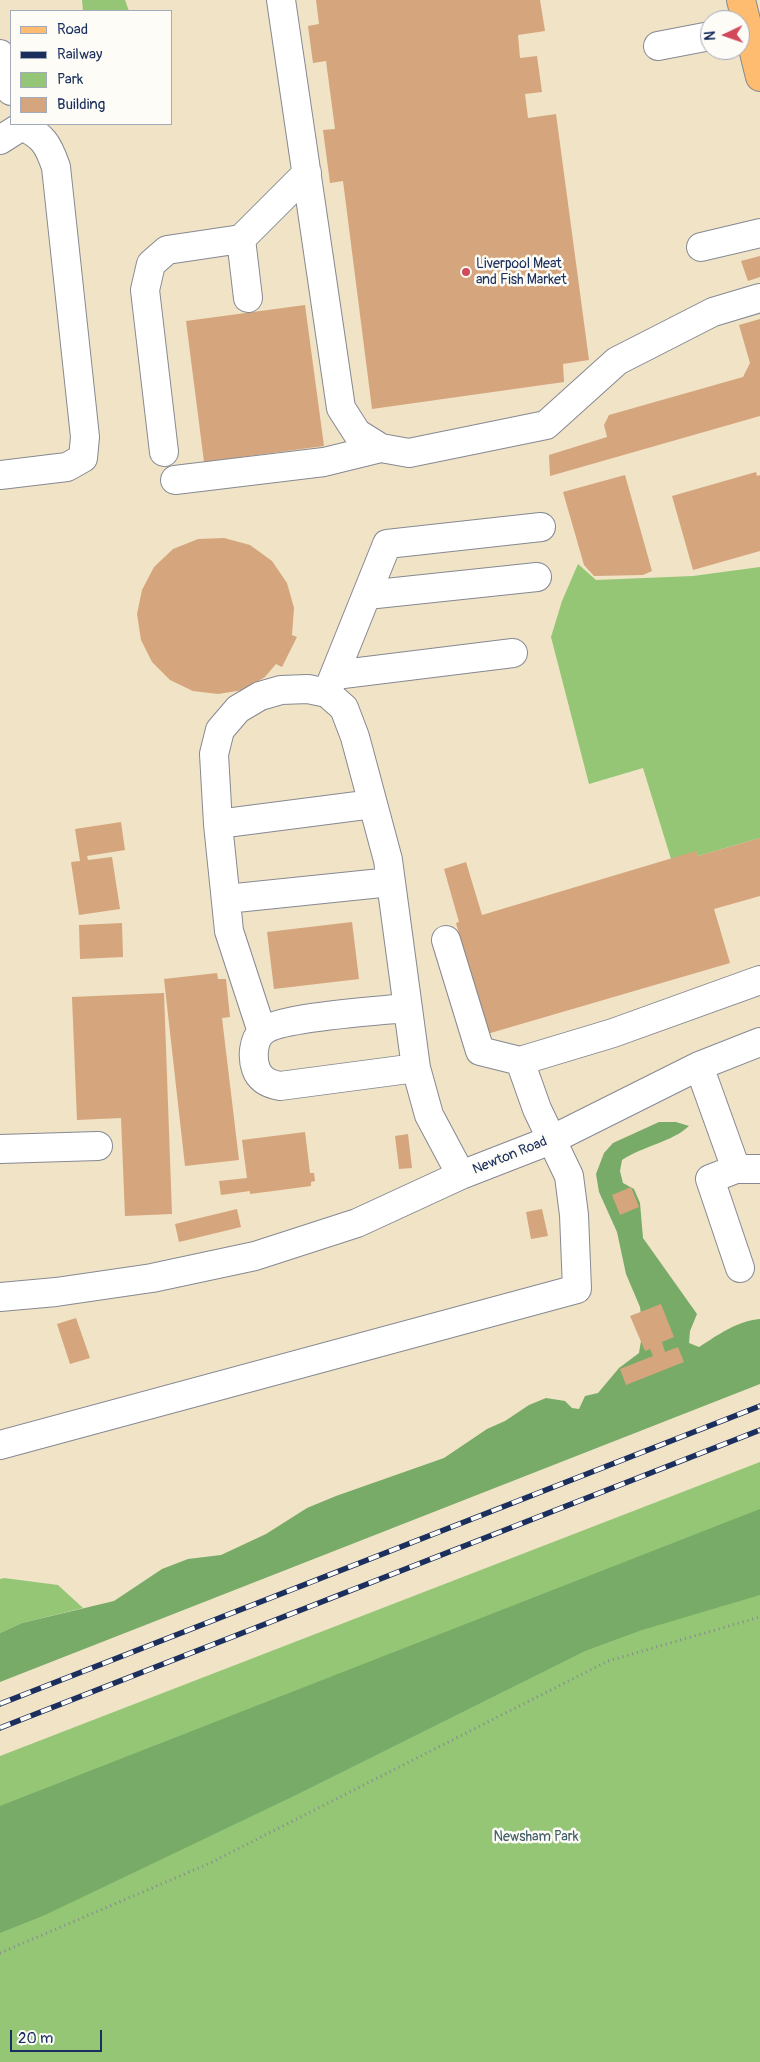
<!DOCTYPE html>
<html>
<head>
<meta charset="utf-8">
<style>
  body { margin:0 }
  #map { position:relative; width:760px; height:2062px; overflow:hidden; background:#f0e3c6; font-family:Pangolin,sans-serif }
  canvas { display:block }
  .legend { position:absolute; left:10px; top:10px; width:162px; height:115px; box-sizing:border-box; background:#fdfcf7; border:1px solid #a3aaba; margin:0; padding:6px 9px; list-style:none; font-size:15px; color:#1b2f5e }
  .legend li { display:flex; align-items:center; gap:10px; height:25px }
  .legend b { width:25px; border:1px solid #a3aaba }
  .north { position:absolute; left:700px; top:10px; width:50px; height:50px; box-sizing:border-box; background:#fdfcf7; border:1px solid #a3aaba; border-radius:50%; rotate:267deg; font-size:14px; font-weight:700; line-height:20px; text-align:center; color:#1b2f5e }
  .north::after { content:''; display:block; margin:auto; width:18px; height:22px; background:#d1495b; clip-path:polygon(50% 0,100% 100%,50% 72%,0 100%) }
  .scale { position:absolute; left:10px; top:2030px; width:92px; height:22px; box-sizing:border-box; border:2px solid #1b2f5e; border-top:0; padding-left:6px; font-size:15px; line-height:18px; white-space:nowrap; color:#1b2f5e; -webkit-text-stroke:4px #fdfcf7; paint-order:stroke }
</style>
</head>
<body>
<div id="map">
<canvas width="760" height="2062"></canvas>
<ul class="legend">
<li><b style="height:6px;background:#febc70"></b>Road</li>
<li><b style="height:6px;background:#1b2f5e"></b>Railway</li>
<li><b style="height:14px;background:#94c676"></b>Park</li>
<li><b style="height:14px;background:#d5a57d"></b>Building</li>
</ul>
<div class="north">N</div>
<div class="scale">20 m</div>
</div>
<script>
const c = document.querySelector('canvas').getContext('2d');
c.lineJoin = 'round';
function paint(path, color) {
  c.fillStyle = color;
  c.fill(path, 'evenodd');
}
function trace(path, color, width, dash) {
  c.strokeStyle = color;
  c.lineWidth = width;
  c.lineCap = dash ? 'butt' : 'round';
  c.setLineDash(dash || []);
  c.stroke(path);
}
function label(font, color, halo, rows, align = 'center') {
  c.font = font + ' Pangolin,sans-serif';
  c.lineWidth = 5;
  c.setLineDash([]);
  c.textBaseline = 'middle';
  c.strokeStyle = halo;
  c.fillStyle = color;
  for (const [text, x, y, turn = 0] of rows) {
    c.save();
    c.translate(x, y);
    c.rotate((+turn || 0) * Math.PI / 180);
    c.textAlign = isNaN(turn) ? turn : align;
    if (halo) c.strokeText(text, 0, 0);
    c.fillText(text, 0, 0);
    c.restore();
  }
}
const green = new Path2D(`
  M 82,0 L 125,0 L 129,11 L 83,11 Z
  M 578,564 L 596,580 L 693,576 L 760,567 L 760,838 L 698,856 L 696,852 L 671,859 L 643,768 L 589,784 L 551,637 L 562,601 Z
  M 760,1462 L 760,2062 L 0,2062 L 0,1756 Z
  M 4,1578 L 58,1585 L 83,1608 L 22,1623 L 0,1633 L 0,1579 Z`);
const forest = new Path2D(`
  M 659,1122 L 676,1122 L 689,1126 C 672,1142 643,1146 622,1160 L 620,1171 L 623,1183 L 634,1189 L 640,1203 L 643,1238 L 697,1314 L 690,1331 L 689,1343 L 699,1347 C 718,1335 737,1321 760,1319 L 760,1384 L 0,1682 L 0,1633 L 22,1623 L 114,1601 L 162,1569 L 188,1559 L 221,1555 L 266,1534 L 307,1508 L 336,1496 L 444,1458 L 487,1429 L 505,1421 L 529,1405 L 546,1398 L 565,1401 L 572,1408 L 579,1409 L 585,1396 L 598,1393 L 619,1368 L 639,1353 L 643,1329 L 640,1307 L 626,1274 L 617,1232 L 599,1192 L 596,1174 L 604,1153 L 613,1143 Z
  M 760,1509 L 760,1595 L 642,1630 L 585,1651 L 296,1795 L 45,1915 L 0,1933 L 0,1806 Z`);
const building = new Path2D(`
  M 316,0 L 540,0 L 545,31 L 518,35 L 520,58 L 537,56 L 542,92 L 525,94 L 528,118 L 556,114 L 589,360 L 563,364 L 564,382 L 372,409 L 343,181 L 330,183 L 323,130 L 335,129 L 326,61 L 313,63 L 308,26 L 319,24 Z
  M 760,256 L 760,277 L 748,281 L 741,261 Z
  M 305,305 L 324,446 L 204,462 L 186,321 Z
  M 760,319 L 760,416 L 550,476 L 549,455 L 607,437 L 604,425 L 609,415 L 743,377 L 750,363 L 739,325 Z
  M 756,472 L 757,476 L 760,475 L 760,551 L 693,570 L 672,496 Z
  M 625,475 L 652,571 L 643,575 L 594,576 L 584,565 L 563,492 Z
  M 224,538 L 250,545 L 272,561 L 287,583 L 294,608 L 292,635 L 297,637 L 282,667 L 276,664 L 265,677 L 243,690 L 218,694 L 193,691 L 170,680 L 152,662 L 141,640 L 137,614 L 142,590 L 154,567 L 173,549 L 198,539 Z
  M 121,822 L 125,850 L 87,856 L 88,860 L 112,857 L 120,909 L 79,915 L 71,862 L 80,861 L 75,829 Z
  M 760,838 L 760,896 L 714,909 L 730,963 L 487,1034 L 456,923 L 459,922 L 444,869 L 466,862 L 482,915 L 696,851 L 698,856 Z
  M 352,922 L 359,979 L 274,989 L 267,932 Z
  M 122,923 L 123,957 L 80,959 L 79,925 Z
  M 217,973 L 218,979 L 226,979 L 230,1017 L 222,1018 L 239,1160 L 185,1166 L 164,979 Z
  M 164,993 L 172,1214 L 125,1216 L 121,1118 L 77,1120 L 72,997 Z
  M 305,1132 L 310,1173 L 314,1173 L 315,1181 L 311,1182 L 311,1186 L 250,1194 L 250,1191 L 221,1195 L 219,1181 L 247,1178 L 242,1140 Z
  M 408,1134 L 412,1168 L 399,1169 L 395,1136 Z
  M 631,1187 L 639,1207 L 620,1215 L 612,1195 Z
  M 237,1209 L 241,1227 L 179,1242 L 175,1224 Z
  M 542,1209 L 548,1236 L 531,1239 L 526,1212 Z
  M 661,1304 L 674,1337 L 662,1342 L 665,1352 L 678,1347 L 684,1362 L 626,1385 L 620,1369 L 653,1356 L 650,1349 L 645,1351 L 630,1316 Z
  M 76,1318 L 90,1358 L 70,1364 L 57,1324 Z`);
const path = new Path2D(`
  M 0,1953 L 208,1864 L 608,1661 L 760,1617`);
const minor = new Path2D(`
  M 281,0 L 341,408 L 357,433 L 381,448 L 409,453 L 546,425 L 617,361 L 713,312 L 760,298
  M 658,46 L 710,36
  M 0,54 L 11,91
  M 0,140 L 22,126 C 43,136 48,144 56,167 L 85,437 L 83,458 L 67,467 L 0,475
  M 241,239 L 248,298
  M 701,247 L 760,233
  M 164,452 L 145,290 L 151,264 L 167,250 L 241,239 L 307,173
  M 175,480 L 324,462 L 381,448
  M 367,595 L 537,577
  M 335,675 L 513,653
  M 327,693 L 387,544 L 541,527
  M 218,824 L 373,804
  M 226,899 L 391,882
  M 446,940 L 480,1051 L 520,1061
  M 406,1008 C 379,1011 278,1017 262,1032 C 253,1040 252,1058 256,1069 C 260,1080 269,1084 280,1086 L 416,1068
  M 262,1032 L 229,931 L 218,824 L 214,754 L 220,730 L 238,709 L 260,696 L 281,690 L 308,689 L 327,693 L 344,708 L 355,737 L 388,860 L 416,1068 L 429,1115 L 461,1175
  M 699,1066 L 736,1169 L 760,1169
  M 0,1149 L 98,1146
  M 736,1169 L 710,1179 L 740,1268
  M 0,1297 L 56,1292 L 152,1278 L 255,1256 L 357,1223 L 461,1175 L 551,1140 L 699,1066 L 760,1042
  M 0,1445 L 577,1289 L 574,1215 L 569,1176 L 537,1109 L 520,1061 L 613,1033 L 760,980`);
const major = new Path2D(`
  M 741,0 L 760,77`);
const rail = new Path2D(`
  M 0,1704 L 760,1406
  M 0,1728 L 760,1430`);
const markers = [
  [466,272,5,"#d1495b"]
];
const poiNames = [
  ["Liverpool Meat",476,264],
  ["and Fish Market",476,280]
];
const streetNames = [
  ["Newton Road",510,1156,-22]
];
const parkNames = [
  ["Newsham Park",536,1837]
];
paint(green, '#94c676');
paint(forest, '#77ab67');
paint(building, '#d5a57d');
trace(minor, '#868992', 30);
trace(major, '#868992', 30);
trace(path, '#868992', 3, [1, 4]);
trace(minor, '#fff', 28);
trace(major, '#febc70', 28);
trace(rail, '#1b2f5e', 5.5);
trace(rail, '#fdfcf7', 4, [11]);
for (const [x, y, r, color] of markers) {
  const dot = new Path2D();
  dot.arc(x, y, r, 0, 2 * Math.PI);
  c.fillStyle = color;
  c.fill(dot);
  trace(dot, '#fdfcf7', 2);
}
label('14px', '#1b2f5e', '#fdfcf7', poiNames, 'left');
label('14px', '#1b2f5e', '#fdfcf7', streetNames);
label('14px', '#3f5c65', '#fdfcf7', parkNames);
</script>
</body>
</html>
